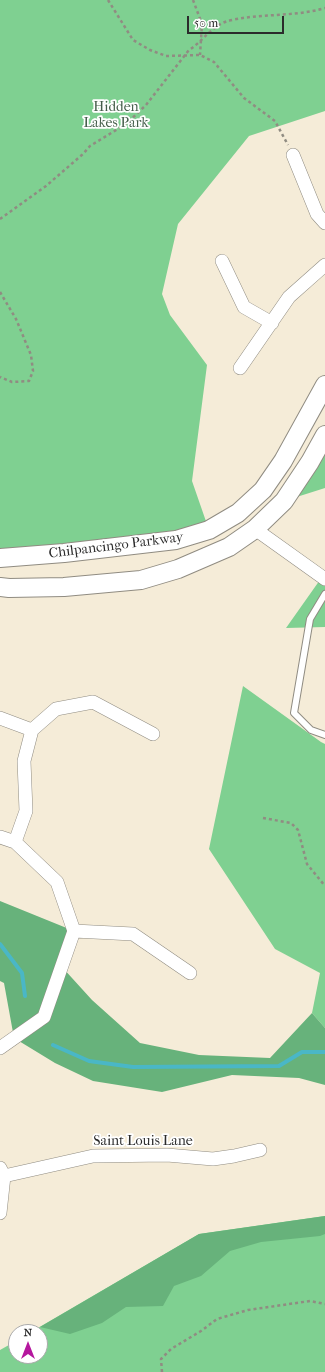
<!DOCTYPE html>
<html>
<head>
<meta charset="utf-8">
<style>
  body { margin:0 }
  #map { position:relative; width:325px; height:1372px; overflow:hidden; background:#f5ecd8; font-family:"IM FELL French Canon",serif }
  canvas { display:block }
  .north { position:absolute; left:8px; top:1324px; width:40px; height:40px; box-sizing:border-box; background:#fff; border:1px solid #aaa; border-radius:50%; rotate:0deg; font-size:11px; font-weight:700; line-height:16px; text-align:center; color:#2b2b2b }
  .north::after { content:''; display:block; margin:auto; width:14px; height:18px; background:#b5179e; clip-path:polygon(50% 0,100% 100%,50% 72%,0 100%) }
  .scale { position:absolute; left:187px; top:16px; width:97px; height:18px; box-sizing:border-box; border:2px solid #2b2b2b; border-top:0; padding-left:5px; font-size:12px; line-height:14px; white-space:nowrap; color:#2b2b2b; -webkit-text-stroke:3px #fff; paint-order:stroke }
</style>
</head>
<body>
<div id="map">
<canvas width="325" height="1372"></canvas>
<div class="north">N</div>
<div class="scale">50 m</div>
</div>
<script>
const c = document.querySelector('canvas').getContext('2d');
c.lineJoin = 'round';
function paint(path, color) {
  c.fillStyle = color;
  c.fill(path, 'evenodd');
}
function trace(path, color, width, dash) {
  c.strokeStyle = color;
  c.lineWidth = width;
  c.lineCap = dash ? 'butt' : 'round';
  c.setLineDash(dash || []);
  c.stroke(path);
}
function label(font, color, halo, rows, align = 'center') {
  c.font = font + ' "IM FELL French Canon",serif';
  c.lineWidth = 3.5;
  c.setLineDash([]);
  c.textBaseline = 'middle';
  c.strokeStyle = halo;
  c.fillStyle = color;
  for (const [text, x, y, turn = 0] of rows) {
    c.save();
    c.translate(x, y);
    c.rotate((+turn || 0) * Math.PI / 180);
    c.textAlign = isNaN(turn) ? turn : align;
    if (halo) c.strokeText(text, 0, 0);
    c.fillText(text, 0, 0);
    c.restore();
  }
}
const green = new Path2D(`
  M 0,0 L 325,0 L 325,111 L 249,136 L 178,224 L 162,294 L 170,315 L 207,365 L 192,481 L 209,530 L 0,558 Z
  M 325,435 L 325,488 L 284,501 Z
  M 322,577 L 325,579 L 325,627 L 286,628 Z
  M 243,686 L 321,742 L 325,744 L 325,1028 L 312,1013 L 320,973 L 275,949 L 209,849 Z
  M 325,1216 L 325,1372 L 0,1372 L 0,1350 L 16,1341 L 16,1356 L 40,1356 L 40,1332 L 31,1332 L 199,1234 Z`);
const forest = new Path2D(`
  M 0,901 L 74,931 L 62,967 L 92,1000 L 140,1043 L 199,1055 L 270,1058 L 312,1013 L 325,1028 L 325,1085 L 299,1078 L 232,1075 L 162,1092 L 93,1081 L 55,1063 L 14,1038 L 4,983 L 0,981 Z
  M 325,1216 L 325,1234 L 320,1236 L 261,1242 L 230,1251 L 201,1276 L 174,1286 L 163,1306 L 126,1307 L 102,1323 L 70,1334 L 40,1327 L 199,1234 Z`);
const stream = new Path2D(`
  M 0,944 L 22,973 L 25,996
  M 53,1045 L 89,1061 L 133,1067 L 279,1066 L 302,1052 L 325,1052`);
const path = new Path2D(`
  M 108,0 L 133,40 L 150,50 L 166,56 L 200,55 L 214,62 L 244,98 L 275,121 L 288,145
  M 193,0 L 202,24 L 200,55
  M 0,219 L 46,186 L 83,154 L 90,146 L 126,124 L 146,105 L 189,50 C 202,42 210,28 225,22 C 230,20 237,19 243,18 C 270,14 298,16 325,8
  M 0,292 L 16,319 L 31,355 L 33,371 L 29,381 L 12,382 L 0,377
  M 263,818 L 291,823 L 298,830 L 307,864 L 325,886
  M 162,1372 L 161,1359 L 171,1349 L 201,1331 L 217,1319 L 248,1310 L 310,1301 L 325,1304`);
const lane = new Path2D(`
  M 325,594 L 310,619 L 294,713 L 311,730 L 325,735`);
const street = new Path2D(`
  M 293,155 L 317,214 L 325,223
  M 222,261 L 244,307 L 272,323
  M 240,368 L 289,297 L 325,265
  M 255,529 L 325,579
  M 0,718 L 32,730
  M 0,837 L 15,842 L 57,882 L 74,931 L 44,1017 L 0,1048
  M 15,842 L 26,811 L 24,761 L 32,730 L 56,709 L 93,702 L 153,734
  M 74,931 L 133,934 L 190,973
  M 0,1168 L 4,1176 L 0,1213
  M 4,1176 L 93,1156 L 167,1155 L 213,1159 L 234,1156 L 260,1150`);
const secondary = new Path2D(`
  M 0,558 L 64,553 L 176,540 L 209,530 L 238,513 L 263,490 L 283,461 L 325,385
  M 0,587 L 9,588 L 64,587 L 141,580 L 178,569 L 229,547 L 255,529 L 284,501 L 310,462 L 325,435`);
const parkNames = [
  ["Hidden",116,108],
  ["Lakes Park",116,124]
];
const streetNames = [
  ["Chilpancingo Parkway",116,546,-7],
  ["Saint Louis Lane",143,1142]
];
paint(green, '#7fd091');
paint(forest, '#67b27b');
trace(stream, '#4ab7c6', 4);
trace(lane, '#908c82', 8);
trace(street, '#908c82', 14);
trace(secondary, '#908c82', 20);
trace(path, '#908c82', 2.5, [3, 3]);
trace(lane, '#fff', 6);
trace(street, '#fff', 13);
trace(secondary, '#fff', 18);
label('14px', '#445d4a', '#fff', parkNames);
label('14px', '#2b2b2b', '#fff', streetNames);
</script>
</body>
</html>
